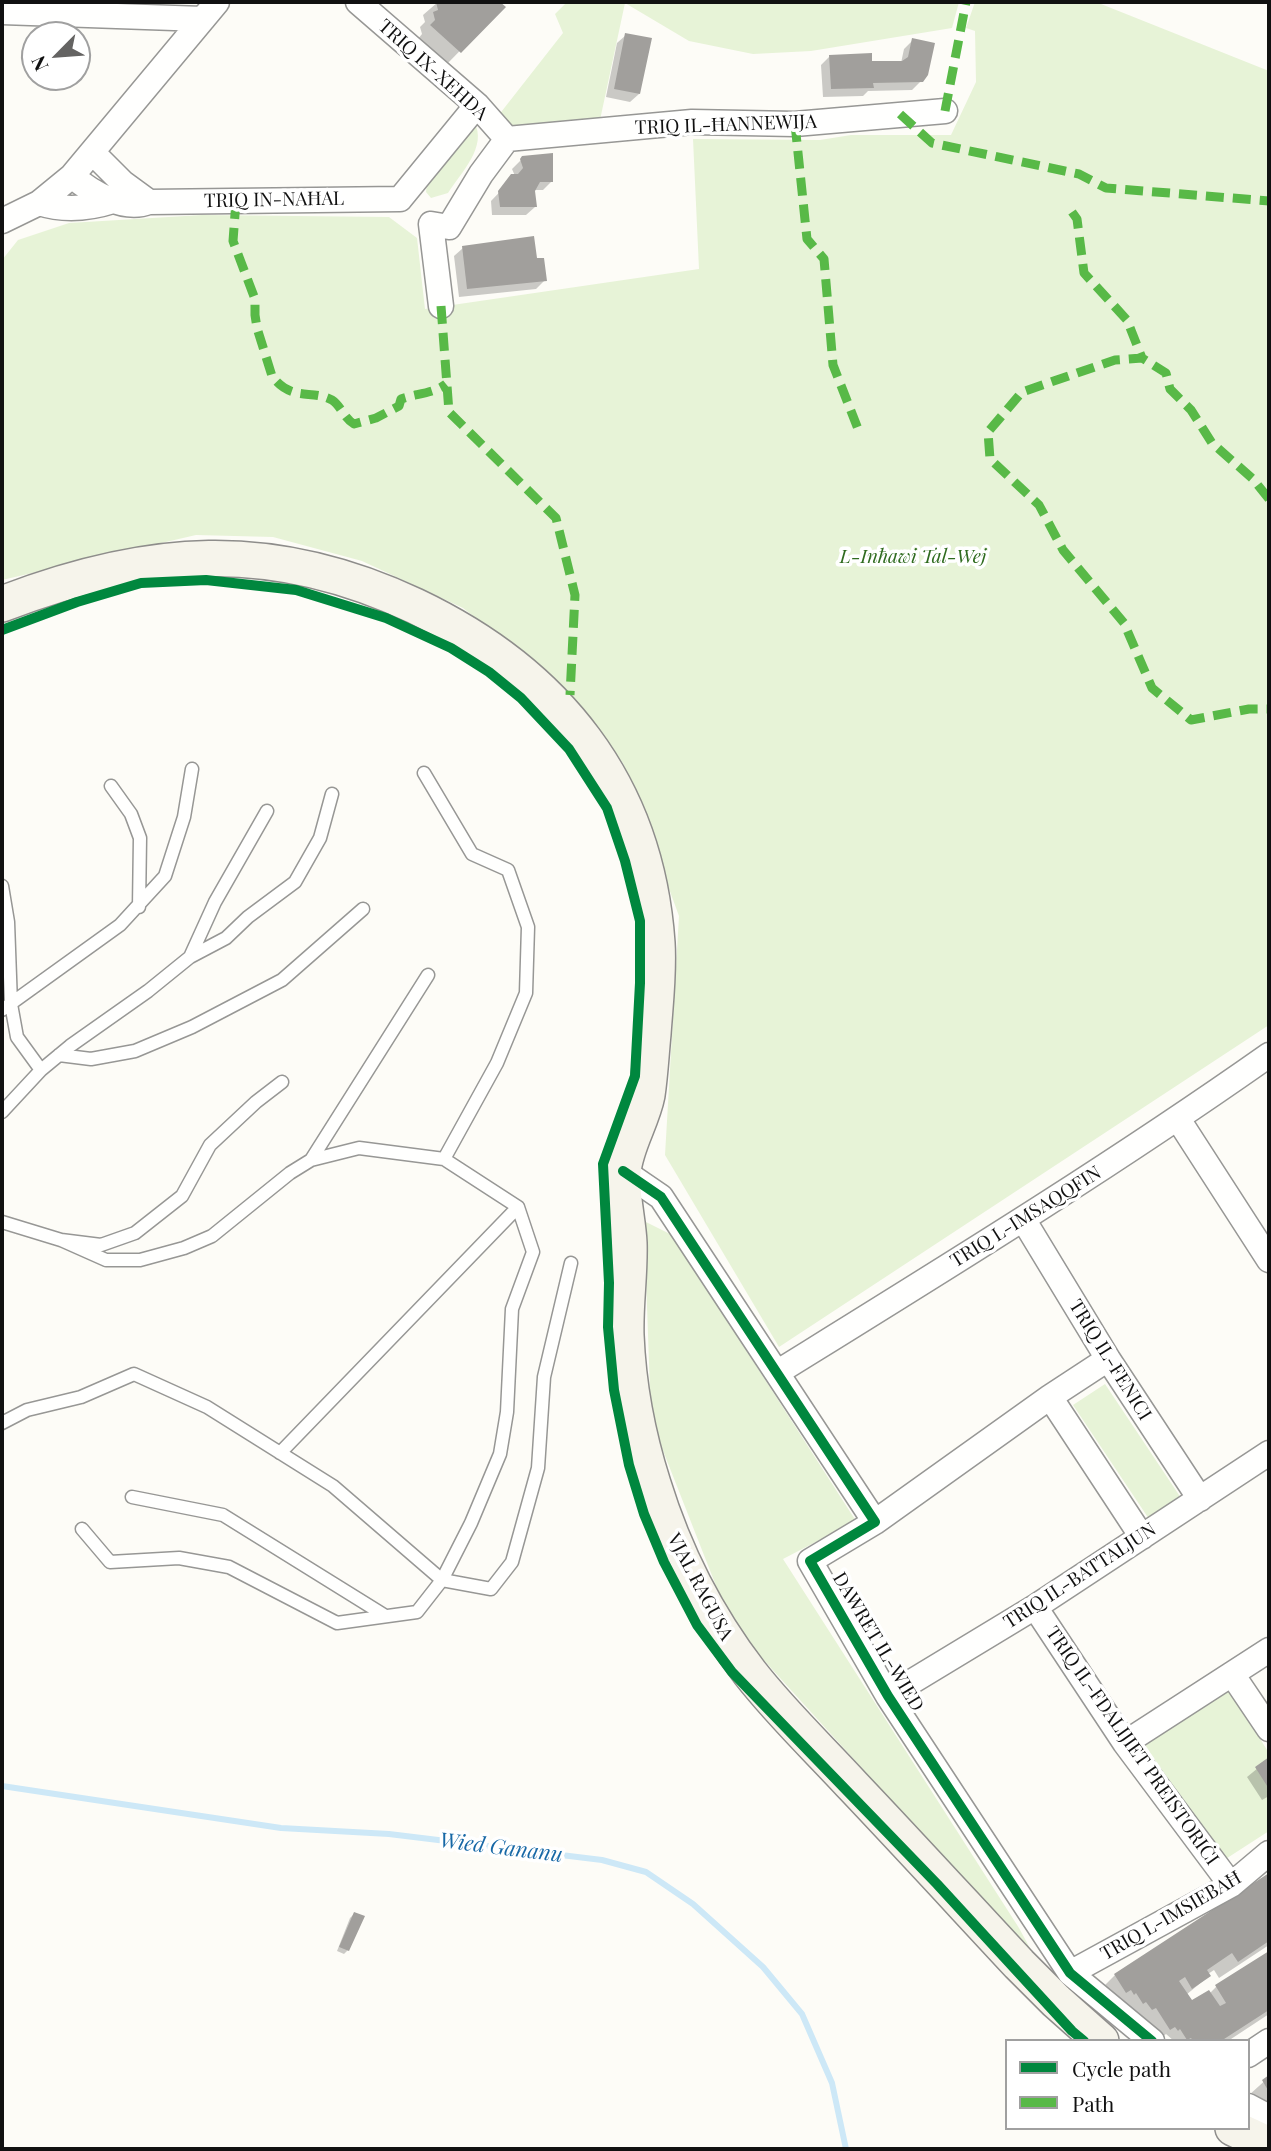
<!DOCTYPE html>
<html>
<head>
<meta charset="utf-8">
<style>
  body { margin:0 }
  #map { position:relative; width:1271px; height:2151px; overflow:hidden; background:#fdfcf7; font-family:"Playfair Display",serif }
  canvas { display:block }
  .frame { position:absolute; inset:0; border:4px solid #111; pointer-events:none }
  .legend { position:absolute; left:1005px; top:2039px; width:245px; height:91px; box-sizing:border-box; background:#fff; border:2px solid #a0a0a0; margin:0; padding:9px 12px; list-style:none; font-size:21px; color:#111 }
  .legend li { display:flex; align-items:center; gap:14px; height:35px }
  .legend b { width:35px; border:2px solid #a0a0a0 }
  .north { position:absolute; left:21px; top:21px; width:70px; height:70px; box-sizing:border-box; background:#fff; border:2px solid #a0a0a0; border-radius:50%; rotate:245deg; font-size:19px; font-weight:700; line-height:28px; text-align:center; color:#111 }
  .north::after { content:''; display:block; margin:auto; width:24px; height:32px; background:#646362; clip-path:polygon(50% 0,100% 100%,50% 72%,0 100%) }
</style>
</head>
<body>
<div id="map">
<canvas width="1271" height="2151"></canvas>
<div class="frame"></div>
<ul class="legend">
<li><b style="height:9px;background:#00873e"></b>Cycle path</li>
<li><b style="height:9px;background:#58b947"></b>Path</li>
</ul>
<div class="north">N</div>
</div>
<script>
const c = document.querySelector('canvas').getContext('2d');
c.lineJoin = 'round';
function paint(path, color) {
  c.fillStyle = color;
  c.fill(path, 'evenodd');
}
function trace(path, color, width, dash) {
  c.strokeStyle = color;
  c.lineWidth = width;
  c.lineCap = dash ? 'butt' : 'round';
  c.setLineDash(dash || []);
  c.stroke(path);
}
function label(font, color, halo, rows, align = 'center') {
  c.font = font + ' "Playfair Display",serif';
  c.lineWidth = 7;
  c.setLineDash([]);
  c.textBaseline = 'middle';
  c.strokeStyle = halo;
  c.fillStyle = color;
  for (const [text, x, y, turn = 0] of rows) {
    c.save();
    c.translate(x, y);
    c.rotate((+turn || 0) * Math.PI / 180);
    c.textAlign = isNaN(turn) ? turn : align;
    if (halo) c.strokeText(text, 0, 0);
    c.fillText(text, 0, 0);
    c.restore();
  }
}
const green = new Path2D(`
  M 567,2 L 959,2 L 952,28 L 811,51 L 753,54 L 689,41 L 625,3 L 600,120 L 515,129 L 498,116 L 563,33 L 555,14 Z
  M 975,2 L 1096,2 L 1269,71 L 1269,1025 L 779,1347 L 665,1155 L 679,916 L 623,763 L 563,687 L 463,608 L 362,561 L 273,537 L 196,535 L 2,580 L 2,260 L 18,240 L 69,223 L 202,215 L 389,217 L 417,238 L 425,309 L 699,269 L 693,139 L 820,140 L 851,135 L 951,135 L 976,82 L 975,31 L 966,28 Z
  M 474,122 C 488,146 461,173 448,193 L 431,198 L 426,192 L 427,184 Z
  M 644,1221 L 672,1235 L 856,1521 L 783,1559 L 1019,1928 L 1037,1961 L 731,1624 L 651,1420 Z
  M 1105,1384 L 1181,1498 L 1149,1519 L 1073,1405 Z
  M 1229,1690 L 1269,1753 L 1269,1831 L 1221,1862 L 1145,1745 Z`);
const shadow = new Path2D(`
  M 438,2 L 497,2 L 503,7 L 446,65 L 418,39 L 422,34 L 420,27 L 425,22 L 423,15 Z
  M 626,35 L 639,94 L 630,102 L 606,97 L 617,43 Z
  M 913,40 L 921,81 L 912,90 L 868,91 L 863,96 L 823,97 L 821,65 L 830,56 L 871,63 L 901,63 L 904,49 Z
  M 523,158 L 551,182 L 543,190 L 533,190 L 535,207 L 526,215 L 492,215 L 491,201 L 515,176 L 512,169 Z
  M 463,248 L 535,260 L 545,280 L 536,289 L 459,297 L 454,256 Z
  M 1269,1759 L 1269,1796 L 1262,1800 L 1247,1777 Z
  M 1269,1875 L 1269,1945 L 1219,1978 L 1214,1970 L 1208,1974 L 1209,1976 L 1186,1995 L 1184,2005 L 1209,1994 L 1216,1987 L 1269,1953 L 1269,2014 L 1228,2041 L 1174,2041 L 1166,2034 L 1161,2038 L 1155,2027 L 1149,2031 L 1101,1989 L 1115,1975 Z
  M 354,1914 L 348,1950 L 344,1954 L 337,1951 L 350,1918 Z
  M 1269,2077 L 1269,2107 L 1249,2095 Z`);
const stream = new Path2D(`
  M 2,1786 L 281,1828 L 389,1834 L 602,1860 L 646,1872 L 693,1904 L 763,1967 L 802,2014 L 832,2083 L 846,2149`);
const building = new Path2D(`
  M 436,2 L 500,2 L 506,7 L 461,53 L 430,25 L 435,20 L 433,12 L 438,10 Z
  M 625,33 L 652,38 L 640,94 L 614,89 Z
  M 912,38 L 935,43 L 928,75 L 923,82 L 873,83 L 874,88 L 831,89 L 829,55 L 872,53 L 872,61 L 902,61 L 908,57 Z
  M 553,153 L 553,182 L 540,182 L 535,191 L 537,207 L 500,207 L 498,191 L 511,174 L 518,174 L 523,168 L 520,159 L 522,156 Z
  M 534,236 L 537,258 L 544,258 L 547,281 L 467,289 L 462,246 Z
  M 1269,1757 L 1269,1789 L 1255,1767 Z
  M 1269,1873 L 1269,1941 L 1238,1962 L 1232,1953 L 1207,1970 L 1211,1976 L 1192,1989 L 1185,1977 L 1179,1981 L 1192,2000 L 1209,1990 L 1220,2006 L 1226,2003 L 1215,1985 L 1269,1951 L 1269,2010 L 1221,2041 L 1193,2041 L 1191,2038 L 1187,2040 L 1180,2029 L 1178,2031 L 1175,2027 L 1170,2030 L 1156,2008 L 1152,2010 L 1146,2002 L 1143,2004 L 1136,1993 L 1134,1995 L 1131,1990 L 1126,1993 L 1114,1974 Z
  M 354,1912 L 365,1916 L 349,1951 L 339,1947 Z
  M 1269,2075 L 1269,2092 L 1262,2080 Z`);
const service = new Path2D(`
  M 424,773 L 472,854 L 508,870 L 528,927 L 526,993 L 497,1063 L 444,1159
  M 111,786 L 131,814 L 140,838 L 139,907
  M 2,886 L 8,922 L 11,1004 L 17,1037 L 41,1070
  M 190,957 L 215,902 L 267,811
  M 2,1010 L 120,925 L 165,876 L 184,817 L 192,769
  M 59,1055 L 91,1059 L 135,1051 L 192,1027 L 282,980 L 363,909
  M 2,1112 L 41,1070 L 70,1046 L 148,991 L 190,957 L 226,938 L 248,917 L 295,882 L 320,838 L 332,794
  M 311,1160 L 359,1148 L 444,1159 L 518,1207 L 533,1252 L 512,1309 L 507,1412 L 500,1454 L 471,1523 L 442,1580 L 491,1589 L 512,1562 L 538,1468 L 544,1377 L 571,1263
  M 2,1222 L 61,1240 L 101,1245 L 135,1233 L 182,1196 L 210,1145 L 256,1102 L 282,1082
  M 61,1240 L 106,1260 L 140,1260 L 184,1248 L 212,1236 L 290,1173 L 311,1160 L 428,975
  M 2,1423 L 27,1410 L 81,1397 L 134,1374 L 207,1407 L 333,1486 L 442,1580 L 417,1612 L 337,1623 L 229,1567 L 179,1558 L 110,1562 L 82,1529
  M 280,1453 L 518,1207
  M 132,1497 L 223,1515 L 384,1615`);
const minor = new Path2D(`
  M 358,2 L 477,105 L 507,139
  M 2,12 L 203,19
  M 507,139 L 692,122 L 795,124 L 945,111
  M 92,152 L 123,183 L 149,202
  M 72,176 C 91,192 123,212 149,202 L 400,199
  M 400,199 L 477,105
  M 39,203 C 64,211 88,209 113,201
  M 2,221 L 39,203 L 72,176 L 217,2
  M 441,306 L 431,224 L 449,227 L 481,174 L 507,139
  M 1178,1119 L 1269,1260
  M 623,1171 L 661,1197 L 875,1522 L 810,1561 L 888,1696 L 1070,1973 L 1152,2041
  M 1023,1219 L 1108,1359 L 1200,1499
  M 778,1372 C 944,1269 1110,1167 1269,1055
  M 1050,1397 L 1142,1537
  M 875,1522 L 1050,1397 L 1108,1359
  M 1035,1607 L 1125,1743 L 1231,1885
  M 1232,1674 L 1269,1729
  M 888,1696 L 1035,1607 L 1269,1453
  M 1125,1743 L 1269,1650
  M 1070,1973 L 1231,1885 L 1269,1853
  M 1248,2055 L 1269,2041
  M 1248,2106 L 1269,2117`);
const secondary = new Path2D(`
  M 2,604 C 147,548 271,538 415,606 C 556,673 646,784 657,943 C 659,973 655,1004 653,1034 C 651,1054 650,1075 647,1095 C 642,1121 625,1146 623,1172 C 621,1195 628,1220 629,1243 C 630,1274 625,1304 626,1335 C 628,1385 638,1437 653,1484 C 674,1552 707,1617 750,1673 C 781,1713 819,1749 853,1786 C 909,1845 964,1905 1019,1964 L 1056,2001 L 1101,2041
  M 1233,2128 L 1269,2145`);
const quiet = new Path2D(`
  M 945,111 L 966,2
  M 900,114 L 932,143 L 1079,174 L 1106,188 L 1269,201
  M 795,124 L 807,239 L 824,259 L 833,365 L 860,434
  M 236,201 L 233,241 L 255,299 L 255,315 L 257,328 L 272,376 C 291,402 311,389 332,400 C 341,406 344,418 354,424 L 376,418 L 399,406 L 401,399 C 415,394 435,393 446,384
  M 1072,212 L 1077,219 L 1084,273 L 1127,320 L 1142,358
  M 441,306 L 449,412 L 556,518 L 575,595 L 570,695
  M 1269,499 L 1253,479 L 1212,443 L 1191,410 L 1170,389 L 1166,373 L 1142,358 L 1115,360 L 1022,392 L 988,432 L 990,459 L 1039,505 L 1063,550 L 1124,623 L 1152,688 L 1191,720 L 1249,709 L 1269,709`);
const cycleway = new Path2D(`
  M 2,630 L 77,602 L 141,583 L 206,580 L 296,590 L 386,618 L 451,648 L 489,672 L 521,698 L 569,749 L 607,808 L 625,861 L 640,921 L 640,983 L 635,1076 L 603,1164 L 609,1283 L 608,1327 L 614,1390 L 629,1465 L 644,1514 L 664,1562 L 697,1625 L 732,1672 L 937,1884 L 1072,2031 L 1084,2041
  M 623,1171 L 661,1197 L 875,1522 L 810,1561 L 888,1696 L 1070,1973 L 1152,2041`);
const streetNames = [
  ["TRIQ IX-XEHDA",433,70,42],
  ["TRIQ IL-ĦANNEWIJA",726,125,-2],
  ["TRIQ IN-NAĦAL",274,200,-1],
  ["TRIQ L-IMSAQQFIN",1026,1217,-32],
  ["TRIQ IL-FENICI",1110,1360,58],
  ["TRIQ IL-BATTALJUN",1080,1576,-33],
  ["VJAL RAGUSA",700,1587,62],
  ["DAWRET IL-WIED",878,1642,59],
  ["TRIQ IL-FDALIJIET PREISTORIĊI",1132,1746,55],
  ["TRIQ L-IMSIEBAĦ",1171,1916,-30]
];
const parkNames = [
  ["L-Inħawi Tal-Wej",913,557]
];
const waterNames = [
  ["Wied Gananu",501,1848,7]
];
paint(green, '#e7f3d7');
paint(shadow, '#0003');
trace(stream, '#cde8f7', 6);
paint(building, '#a19f9c');
trace(service, '#979795', 15);
trace(minor, '#979795', 27);
trace(secondary, '#8e8d8b', 38);
trace(service, '#fffffe', 12);
trace(minor, '#fffffe', 24);
trace(secondary, '#f6f4eb', 35);
trace(quiet, '#58b947', 9, [18, 9]);
trace(cycleway, '#00873e', 10);
label('19px', '#111', '#fff', streetNames);
label('italic 19px', '#2f6b1f', '#fff', parkNames);
label('italic 21px', '#1768a6', '#fff', waterNames);
</script>
</body>
</html>
